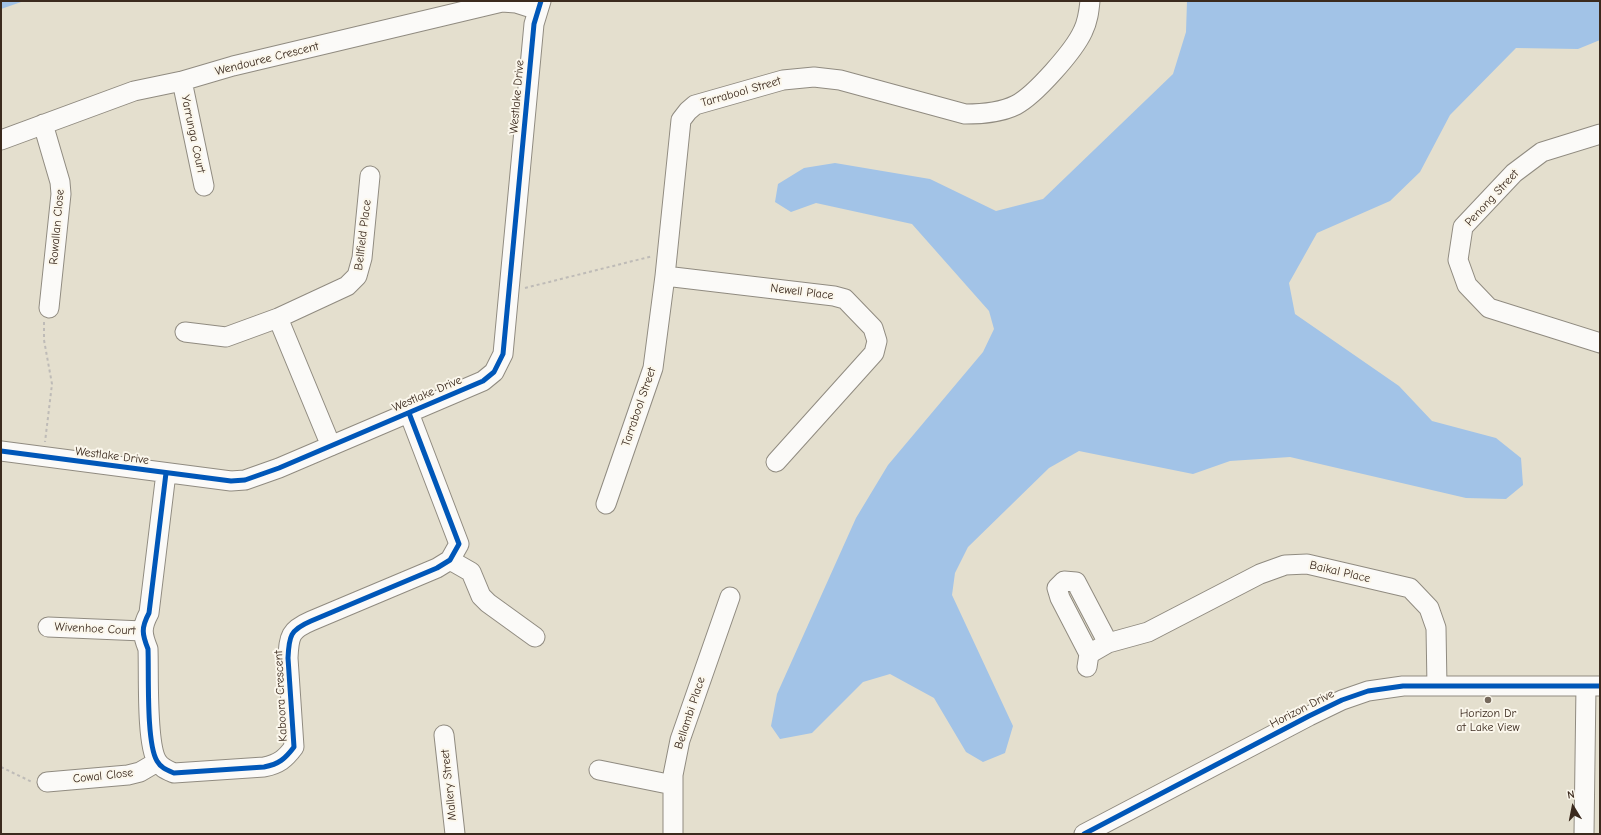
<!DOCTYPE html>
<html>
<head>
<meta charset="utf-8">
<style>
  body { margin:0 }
  #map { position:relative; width:1601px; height:835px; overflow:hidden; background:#e4dfce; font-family:"Comic Neue",sans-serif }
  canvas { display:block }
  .frame { position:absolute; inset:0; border:2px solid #3b2a1e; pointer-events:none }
  .north { position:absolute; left:1553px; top:787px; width:40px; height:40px; -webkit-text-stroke:3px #fbf7ec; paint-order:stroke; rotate:350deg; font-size:11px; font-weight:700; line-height:16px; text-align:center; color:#3b2a1e }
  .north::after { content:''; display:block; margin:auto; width:14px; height:18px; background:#3b2a1e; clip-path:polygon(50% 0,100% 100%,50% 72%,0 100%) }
</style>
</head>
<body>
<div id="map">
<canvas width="1601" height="835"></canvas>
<div class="frame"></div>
<div class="north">N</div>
</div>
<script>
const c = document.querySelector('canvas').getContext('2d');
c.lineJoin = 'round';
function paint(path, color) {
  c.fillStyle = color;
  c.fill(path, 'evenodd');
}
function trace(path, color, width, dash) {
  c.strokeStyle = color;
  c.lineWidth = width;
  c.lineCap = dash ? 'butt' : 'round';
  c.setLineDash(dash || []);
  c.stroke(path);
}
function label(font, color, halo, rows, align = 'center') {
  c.font = font + ' "Comic Neue",sans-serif';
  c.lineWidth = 4;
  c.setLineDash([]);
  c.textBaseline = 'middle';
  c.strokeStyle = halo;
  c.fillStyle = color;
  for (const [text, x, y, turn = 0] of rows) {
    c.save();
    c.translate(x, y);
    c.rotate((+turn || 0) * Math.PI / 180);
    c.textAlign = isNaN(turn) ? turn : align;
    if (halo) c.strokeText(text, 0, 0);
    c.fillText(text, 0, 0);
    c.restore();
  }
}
const water = new Path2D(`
  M 1,1 L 24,1 L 1,9 Z
  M 1187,1 L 1600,1 L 1600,40 L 1578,49 L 1516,48 L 1450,115 L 1420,172 L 1390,201 L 1317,233 L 1289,283 L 1295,314 L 1399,386 L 1432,421 L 1496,438 L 1521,458 L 1523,485 L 1506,499 L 1466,498 L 1290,457 L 1230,461 L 1193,474 L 1079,451 L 1049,468 L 968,547 L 955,573 L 952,595 L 1013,726 L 1005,753 L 983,762 L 966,752 L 934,698 L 890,674 L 863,682 L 812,733 L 780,739 L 771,726 L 777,694 L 856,518 L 888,465 L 983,352 L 994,329 L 989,311 L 912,224 L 816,203 L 791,212 L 775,202 L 778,184 L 804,168 L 835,163 L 930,179 L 996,211 L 1043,199 L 1173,74 L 1186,32 Z`);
const path = new Path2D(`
  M 525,288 L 653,256
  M 44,322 L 44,340 L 52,384 L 45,442
  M 1,767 L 32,782`);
const minor = new Path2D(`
  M 182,81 L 204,186
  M 43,124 L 60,182 L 61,194 L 49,308
  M 1600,134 L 1542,152 L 1514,173 L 1463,227 L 1458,260 L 1467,285 L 1489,308 L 1600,343
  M 1,140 L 134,91 L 182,81 L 233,66 L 502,2 L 516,3 L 538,10
  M 665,276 L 834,296 L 845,299 L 873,328 L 877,341 L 874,353 L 776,462
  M 278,318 L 331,446
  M 185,332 L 226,337 L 278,318 L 347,286 L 357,276 L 362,258 L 370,176
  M 1,451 L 231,481 L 245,480 L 279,468 L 483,381 L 494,372 L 503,354 L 534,24 L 541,1
  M 166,473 L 149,613 C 141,628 142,634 148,649 C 149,673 146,743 157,761 C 161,768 167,770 174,773 L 264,767 C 279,764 285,759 294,747 L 288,658 C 289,636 290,630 311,621 L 437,568 L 450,560 L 459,544 L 409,413
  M 606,504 L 653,368 L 665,276 L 681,120 L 688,111 L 695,105 L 783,80 L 814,77 L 840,80 L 965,114 C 982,114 1000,113 1016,105 C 1035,95 1074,51 1083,31 C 1088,21 1089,11 1090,1
  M 450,560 L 471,572 L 481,596 L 488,603 L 535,637
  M 48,627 L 143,631
  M 1089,654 L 1060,598 L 1057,588 L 1064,581 L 1076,582 L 1108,643
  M 1087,667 L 1089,654 L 1108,643 L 1148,632 L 1260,574 L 1285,565 L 1307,564 L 1410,588 L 1429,608 L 1436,628 L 1437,686
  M 444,735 L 455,834
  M 599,770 L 673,785
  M 47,782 L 128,775 L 140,772 L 157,762
  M 673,834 L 673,775 L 680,740 L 730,597
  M 1084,834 L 1309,716 L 1342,700 L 1368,691 L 1403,686 L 1600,686
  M 1584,834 L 1586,686`);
const cycleway = new Path2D(`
  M 1,451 L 231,481 L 245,480 L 279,468 L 483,381 L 494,372 L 503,354 L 534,24 L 541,1
  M 166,473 L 149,613 C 141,628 142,634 148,649 C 149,673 146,743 157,761 C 161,768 167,770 174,773 L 264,767 C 279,764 285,759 294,747 L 288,658 C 289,636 290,630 311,621 L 437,568 L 450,560 L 459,544 L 409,413
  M 1084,834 L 1309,716 L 1342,700 L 1368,691 L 1403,686 L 1600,686`);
const markers = [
  [1488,700,4,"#76695c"]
];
const streetNames = [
  ["Wendouree Crescent",267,59,-14],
  ["Tarrabool Street",741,92,-16],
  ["Westlake Drive",517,97,-85],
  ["Yarrunga Court",193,134,78],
  ["Penong Street",1492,198,-47],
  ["Rowallan Close",57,227,-85],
  ["Bellfield Place",363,235,-83],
  ["Newell Place",802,292,7],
  ["Westlake Drive",427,394,-23],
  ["Tarrabool Street",639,407,-71],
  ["Westlake Drive",112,456,7],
  ["Baikal Place",1340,572,13],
  ["Wivenhoe Court",95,629,3],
  ["Kaboora Crescent",281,696,-93],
  ["Horizon Drive",1302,709,-27],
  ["Bellambi Place",690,713,-72],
  ["Cowal Close",103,776,-6],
  ["Mallery Street",449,785,-96]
];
const poiNames = [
  ["Horizon Dr",1488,714],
  ["at Lake View",1488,728]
];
paint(water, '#a2c3e7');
trace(minor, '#908b80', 21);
trace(path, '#bebbb7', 2, [3, 3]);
trace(minor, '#fbfaf8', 19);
trace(cycleway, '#0057b8', 5);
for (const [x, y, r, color] of markers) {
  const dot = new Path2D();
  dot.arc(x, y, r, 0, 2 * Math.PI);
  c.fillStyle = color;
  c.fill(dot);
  trace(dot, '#fbf7ec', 1.5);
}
label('12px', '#3b2a1e', '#fbf7ec', streetNames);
label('12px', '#3b2a1e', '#fbf7ec', poiNames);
</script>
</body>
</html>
